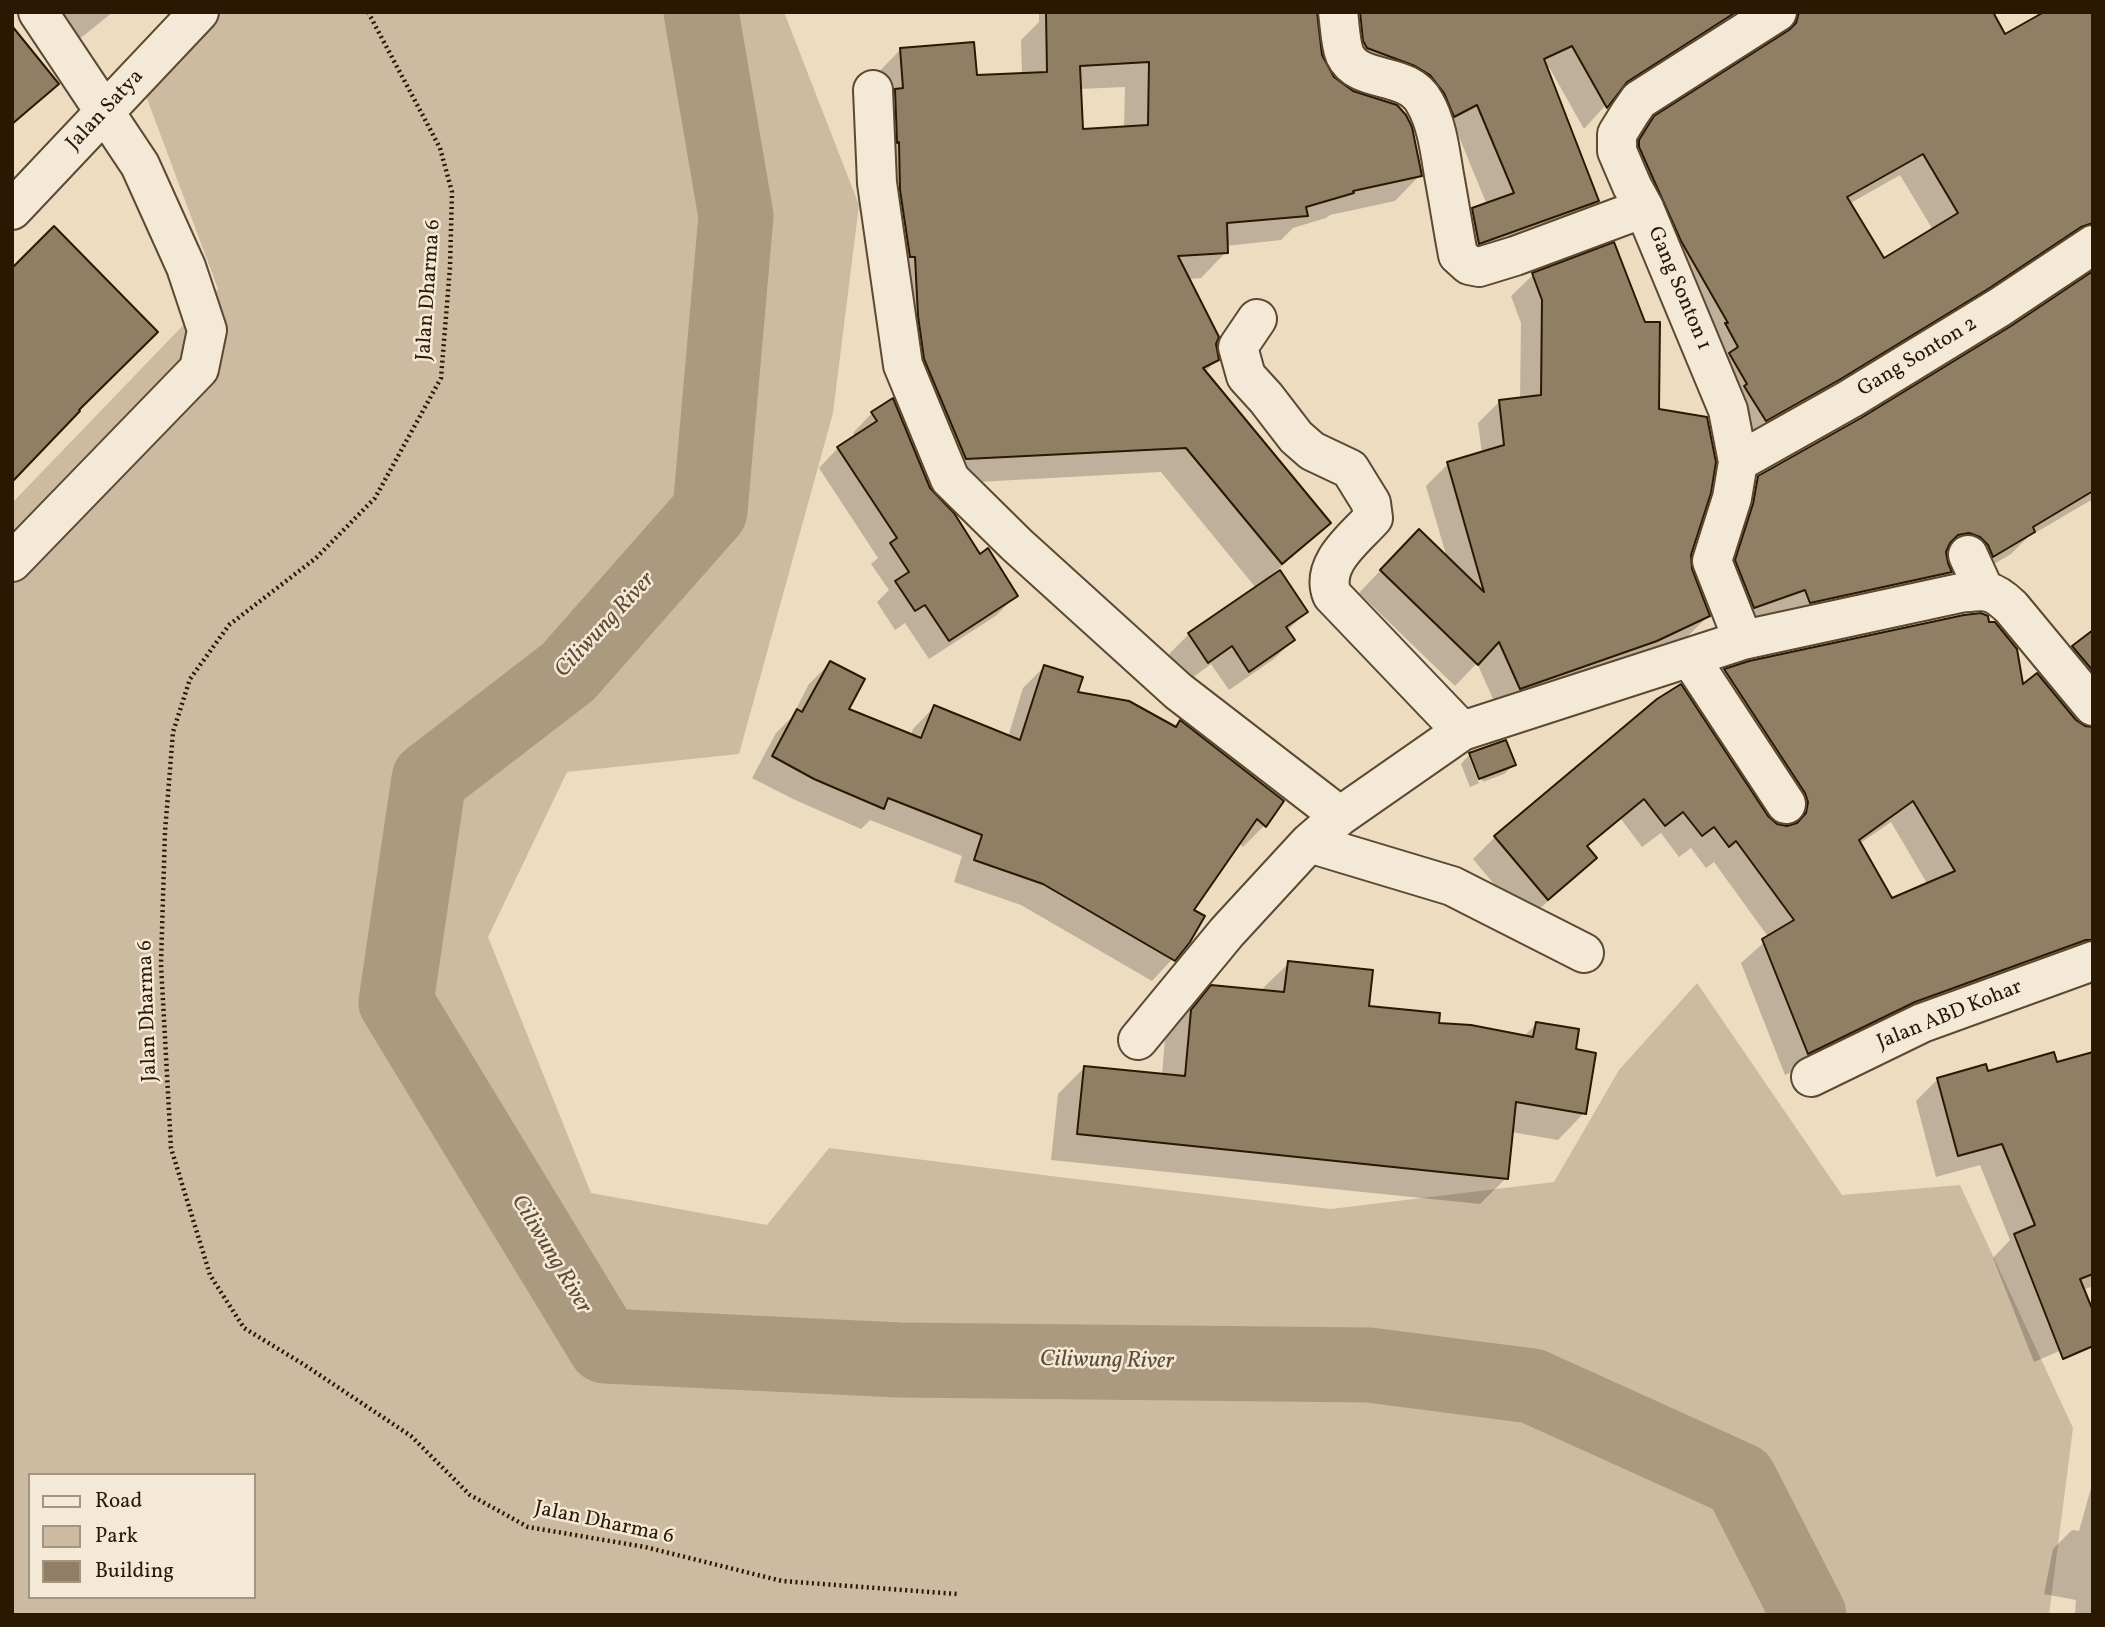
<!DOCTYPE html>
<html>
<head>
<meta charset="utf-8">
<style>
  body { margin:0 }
  #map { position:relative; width:2105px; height:1627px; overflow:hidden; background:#eedcc1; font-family:Vollkorn,serif }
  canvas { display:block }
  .frame { position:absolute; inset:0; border:14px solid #2a1802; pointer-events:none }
  .legend { position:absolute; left:28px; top:1473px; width:228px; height:126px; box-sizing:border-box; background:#f4e8d7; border:2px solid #a39582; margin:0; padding:9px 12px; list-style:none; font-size:21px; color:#2a1802 }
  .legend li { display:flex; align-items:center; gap:14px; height:35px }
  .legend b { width:35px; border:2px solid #a39582 }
</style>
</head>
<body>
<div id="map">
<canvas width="2105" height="1627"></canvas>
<div class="frame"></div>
<ul class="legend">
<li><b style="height:9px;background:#f4e8d7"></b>Road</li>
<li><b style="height:19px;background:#cdbba1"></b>Park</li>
<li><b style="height:19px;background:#907e65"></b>Building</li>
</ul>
</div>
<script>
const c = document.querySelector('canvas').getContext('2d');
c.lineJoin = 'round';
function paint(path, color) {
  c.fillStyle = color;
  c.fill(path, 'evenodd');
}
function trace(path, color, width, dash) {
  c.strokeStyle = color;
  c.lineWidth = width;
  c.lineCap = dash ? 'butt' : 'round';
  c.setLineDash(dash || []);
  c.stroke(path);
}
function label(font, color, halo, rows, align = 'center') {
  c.font = font + ' Vollkorn,serif';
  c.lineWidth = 5;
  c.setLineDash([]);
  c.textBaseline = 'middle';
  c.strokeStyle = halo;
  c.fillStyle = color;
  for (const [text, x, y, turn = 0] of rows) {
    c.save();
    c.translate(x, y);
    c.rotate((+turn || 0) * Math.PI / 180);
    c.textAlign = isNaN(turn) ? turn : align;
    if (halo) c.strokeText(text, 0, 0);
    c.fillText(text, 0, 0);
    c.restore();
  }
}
const green = new Path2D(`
  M 191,12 L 784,12 L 859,205 L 833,413 L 739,754 L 567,772 L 488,937 L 591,1193 L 767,1225 L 829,1148 L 1075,1179 L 1331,1209 L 1554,1182 L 1619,1070 L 1697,983 L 1842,1195 L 1960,1185 L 2073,1428 L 2049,1615 L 12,1615 L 12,503 L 218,289 L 133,61 ZM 30,1475 L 254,1475 L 254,1597 L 30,1597 Z`);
const shadow = new Path2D(`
  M 46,12 L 113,12 L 72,45 Z
  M 1039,12 L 1329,12 L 1320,16 L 1315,16 L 1323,63 L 1333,79 L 1420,175 L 1395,201 L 1330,215 L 1326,218 L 1293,228 L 1281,240 L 1226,246 L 1226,252 L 1201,278 L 1187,279 L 1215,344 L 1217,360 L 1205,372 L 1329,523 L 1303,548 L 1270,576 L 1306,612 L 1287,631 L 1293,640 L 1274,659 L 1229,690 L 1211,664 L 1188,681 L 1169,654 L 1189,634 L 1256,588 L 1161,472 L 940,484 L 875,76 L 900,50 L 975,77 L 1022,75 L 1021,40 L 1039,22 ZM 1125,87 L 1124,128 L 1081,131 L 1079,89 Z
  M 1368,12 L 1752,12 L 1741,15 L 1614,96 L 1584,129 L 1549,67 L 1546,67 L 1597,201 L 1575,223 L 1457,265 L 1451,232 L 1473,210 L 1487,205 L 1455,127 L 1432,138 L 1423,115 L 1362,77 Z
  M 1755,12 L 1804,12 L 2004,37 L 2093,12 L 2093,266 L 1964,311 L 1743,442 L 1632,141 L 1656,117 L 1776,41 L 1777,35 L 1773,22 ZM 1900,175 L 1933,230 L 1883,260 L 1849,204 Z
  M 12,30 L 57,84 L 12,126 Z
  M 2093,269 L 2093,499 L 2028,537 L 2011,554 L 1970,578 L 1958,559 L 1945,554 L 1950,572 L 1928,594 L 1788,624 L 1782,612 L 1731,629 L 1714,584 L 1736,500 L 1759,477 L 1862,419 L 2012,327 L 2092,274 Z
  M 1533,275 L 1657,410 L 1689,555 L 1690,569 L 1708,616 L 1686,638 L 1633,662 L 1498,710 L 1477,663 L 1455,686 L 1359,593 L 1397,553 L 1447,558 L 1426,486 L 1448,464 L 1482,454 L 1478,423 L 1500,401 L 1520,399 L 1521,323 L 1511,296 Z
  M 872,413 L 979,556 L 1016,595 L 997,615 L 929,659 L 905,623 L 895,630 L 877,602 L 889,590 L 871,564 L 878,558 L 819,468 L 838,448 L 856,437 L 853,433 Z
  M 2085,638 L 2093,645 L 2093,724 L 2051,669 Z
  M 830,663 L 847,710 L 911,735 L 913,729 L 934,707 L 1008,737 L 1023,688 L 1044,667 L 1076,693 L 1174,728 L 1180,723 L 1282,801 L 1264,826 L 1243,847 L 1238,842 L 1191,910 L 1189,941 L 1152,981 L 1021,905 L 954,882 L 962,856 L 870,820 L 861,829 L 793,799 L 752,778 L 776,733 L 792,717 L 809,684 Z
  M 1749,663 L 2021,687 L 2085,728 L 2093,729 L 2093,727 L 2093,978 L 1891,1024 L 1785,1075 L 1741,963 L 1769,938 L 1714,862 L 1706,868 L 1691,848 L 1679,857 L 1661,833 L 1642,847 L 1621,819 L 1586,848 L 1595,858 L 1573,880 L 1525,921 L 1473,859 L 1495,837 L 1658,700 L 1766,817 L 1775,825 L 1787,828 L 1783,815 L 1703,693 L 1725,671 ZM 1891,822 L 1928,885 L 1891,900 L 1859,844 Z
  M 1470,754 L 1514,765 L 1504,774 L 1483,782 L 1473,757 L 1469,757 L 1479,783 L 1470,787 L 1461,764 Z
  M 1289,963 L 1367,1008 L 1437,1024 L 1523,1037 L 1537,1023 L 1584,1113 L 1558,1140 L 1511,1132 L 1506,1178 L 1480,1204 L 1051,1160 L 1058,1094 L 1084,1068 L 1162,1075 L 1165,1038 L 1185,1014 L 1212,987 L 1262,992 L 1262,989 Z
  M 2093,1054 L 2093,1286 L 2083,1290 L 2073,1345 L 2034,1362 L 1993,1258 L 2010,1240 L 1980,1165 L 1936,1177 L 1916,1101 L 1938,1079 L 2056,1064 Z
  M 2093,1481 L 2093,1615 L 2075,1615 L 2076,1600 L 2044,1594 L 2053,1549 L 2072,1530 L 2079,1531 Z`);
const river = new Path2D(`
  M 701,12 L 736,216 L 710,511 L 568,672 L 429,779 L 396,1002 L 605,1346 L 899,1360 L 1369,1365 L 1532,1386 L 1740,1480 L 1809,1615`);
const building = new Path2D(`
  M 1071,12 L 1317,12 L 1322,55 L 1334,77 L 1353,91 L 1397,105 L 1406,115 L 1412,127 L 1422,176 L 1353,191 L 1354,193 L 1306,207 L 1308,216 L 1227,223 L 1228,253 L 1178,256 L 1219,337 L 1216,344 L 1219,360 L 1203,368 L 1331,523 L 1282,564 L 1186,448 L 966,459 L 924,359 L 918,316 L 915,257 L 910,257 L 900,190 L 899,142 L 897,143 L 895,89 L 903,88 L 900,48 L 974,42 L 977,75 L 1047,72 L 1046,13 ZM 1149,62 L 1148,125 L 1083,129 L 1080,66 Z
  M 1360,12 L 1736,12 L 1627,82 L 1607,108 L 1572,46 L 1544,59 L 1599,201 L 1479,244 L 1472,208 L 1514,193 L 1477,105 L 1454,117 L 1444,93 L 1430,75 L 1415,66 L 1367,48 L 1363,41 Z
  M 1799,12 L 1993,12 L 2005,34 L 2044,12 L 2093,12 L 2093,223 L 2081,227 L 1988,289 L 1839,380 L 1766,421 L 1744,386 L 1747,384 L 1729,353 L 1738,347 L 1725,323 L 1728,323 L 1681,241 L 1639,147 L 1639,140 L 1654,116 L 1789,30 L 1796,23 ZM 1923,154 L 1958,213 L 1884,258 L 1847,197 Z
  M 12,26 L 59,84 L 12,124 Z
  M 54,226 L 158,332 L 79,410 L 80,411 L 12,482 L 12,268 Z
  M 1614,242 L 1645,322 L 1660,322 L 1659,409 L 1707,417 L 1716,462 L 1711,493 L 1691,555 L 1692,569 L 1710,616 L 1657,641 L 1520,689 L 1499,642 L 1478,665 L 1380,570 L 1419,529 L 1484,592 L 1447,462 L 1504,445 L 1499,400 L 1541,395 L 1542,300 L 1532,273 Z
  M 2093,271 L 2093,491 L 2033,527 L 2035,532 L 1993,557 L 1988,545 L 1980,537 L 1969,533 L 1958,535 L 1950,543 L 1946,552 L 1948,563 L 1952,572 L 1810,603 L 1805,590 L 1754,608 L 1735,560 L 1753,504 L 1758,476 L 1861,418 L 2011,326 Z
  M 893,398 L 930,488 L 954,513 L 980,554 L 988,548 L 1018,596 L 949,641 L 925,605 L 915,611 L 895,581 L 909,572 L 890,543 L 897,538 L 837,447 L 877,421 L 871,412 Z
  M 1280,570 L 1308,612 L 1286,627 L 1295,640 L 1249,672 L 1232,646 L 1208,663 L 1188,633 Z
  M 1981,613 L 1988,616 L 1989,622 L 1995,622 L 2017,649 L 2023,684 L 2037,673 L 2076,720 L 2085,726 L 2093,727 L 2093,940 L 2086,940 L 1915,1002 L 1808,1054 L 1762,939 L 1794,920 L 1736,841 L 1729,847 L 1714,827 L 1702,836 L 1683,812 L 1665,826 L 1644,799 L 1587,846 L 1597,858 L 1548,900 L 1494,836 L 1657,699 L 1681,684 L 1768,816 L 1777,824 L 1787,826 L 1797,823 L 1806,813 L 1808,802 L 1805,793 L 1724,669 L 1749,661 L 1964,615 ZM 1913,801 L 1955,871 L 1892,898 L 1859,840 Z
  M 2093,630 L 2093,671 L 2072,646 Z
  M 830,661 L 865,679 L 849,709 L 921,738 L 934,705 L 1020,740 L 1044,665 L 1083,677 L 1078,692 L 1129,701 L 1176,727 L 1180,720 L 1284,801 L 1266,827 L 1257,819 L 1194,910 L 1205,916 L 1190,942 L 1175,961 L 1043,884 L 974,860 L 982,835 L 888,798 L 884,809 L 814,779 L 772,756 L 797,709 L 802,712 Z
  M 1506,740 L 1516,765 L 1479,779 L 1469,753 Z
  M 1288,961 L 1373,970 L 1369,1006 L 1440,1013 L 1439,1023 L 1471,1025 L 1533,1037 L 1536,1022 L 1579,1029 L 1576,1049 L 1596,1053 L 1586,1114 L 1516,1102 L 1508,1179 L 1077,1134 L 1084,1066 L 1185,1076 L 1191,1010 L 1211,985 L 1284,992 Z
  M 2054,1052 L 2057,1062 L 2093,1052 L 2093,1274 L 2080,1279 L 2093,1311 L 2093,1346 L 2063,1359 L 2014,1234 L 2035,1225 L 2002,1144 L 1958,1156 L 1937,1078 L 1986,1064 L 1988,1071 Z`);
const path = new Path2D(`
  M 368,12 L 440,148 L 452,192 L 450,267 L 441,378 L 375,498 L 316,558 L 229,625 L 190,679 L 173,732 L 165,832 L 161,964 L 171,1148 L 210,1275 L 244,1328 L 303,1364 L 411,1436 L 470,1495 L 528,1527 L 645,1547 L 782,1581 L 957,1594`);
const minor = new Path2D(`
  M 1338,12 C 1340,25 1340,43 1345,55 C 1359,85 1408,70 1425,103 C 1437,124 1440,151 1444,175 C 1449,202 1453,228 1458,255 L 1469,265 L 1479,267 L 1515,256 L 1644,208
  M 873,90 L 877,183 L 903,365 L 950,479 L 1017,545 L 1178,691 L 1340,816
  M 12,210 L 199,12
  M 1257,319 L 1238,347 L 1246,376 L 1266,398 L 1296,437 L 1312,451 L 1350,469 L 1371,503 L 1373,518 C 1354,539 1320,564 1332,595 L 1462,731
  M 1738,462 L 1850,399 L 2000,307 L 2093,245
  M 1968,555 L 1984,590
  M 12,562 L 199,369 L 207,330 L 186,267 L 140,165 L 38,12
  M 1743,640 L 1712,561 L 1732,498 L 1738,462 L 1728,410 L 1644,208 L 1632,186 L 1617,151 L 1617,134 L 1630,113 L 1639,100 L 1777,12
  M 1690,658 L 1786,804
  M 1309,843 L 1452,886 L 1584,953
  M 1138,1040 L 1227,932 L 1309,843 L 1340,816 L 1462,731 L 1743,640 L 1960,593 C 1985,590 1991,588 2011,607 L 2093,706
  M 1811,1077 L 1922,1023 L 2093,961`);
const streetNames = [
  ["Jalan Satya",106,111,-47],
  ["Gang Sonton 1",1678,289,67],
  ["Jalan Dharma 6",430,290,-86],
  ["Gang Sonton 2",1918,358,-31],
  ["Jalan Dharma 6",149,1011,-92],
  ["Jalan ABD Kohar",1950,1016,-22],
  ["Jalan Dharma 6",604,1524,12]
];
const waterNames = [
  ["Ciliwung River",606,626,-47],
  ["Ciliwung River",550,1255,59],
  ["Ciliwung River",1107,1362,1]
];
paint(green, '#cdbba1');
paint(shadow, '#0003');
trace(river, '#ab9980', 75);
paint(building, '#907e65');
trace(building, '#2a1802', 2);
trace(minor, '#5b4932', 42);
trace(path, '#2a1802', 4.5, [2, 3.5]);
trace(minor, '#f4e8d7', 38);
label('21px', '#2a1802', '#f4e8d7', streetNames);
label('italic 23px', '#5e4c34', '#f4e8d7', waterNames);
</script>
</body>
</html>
